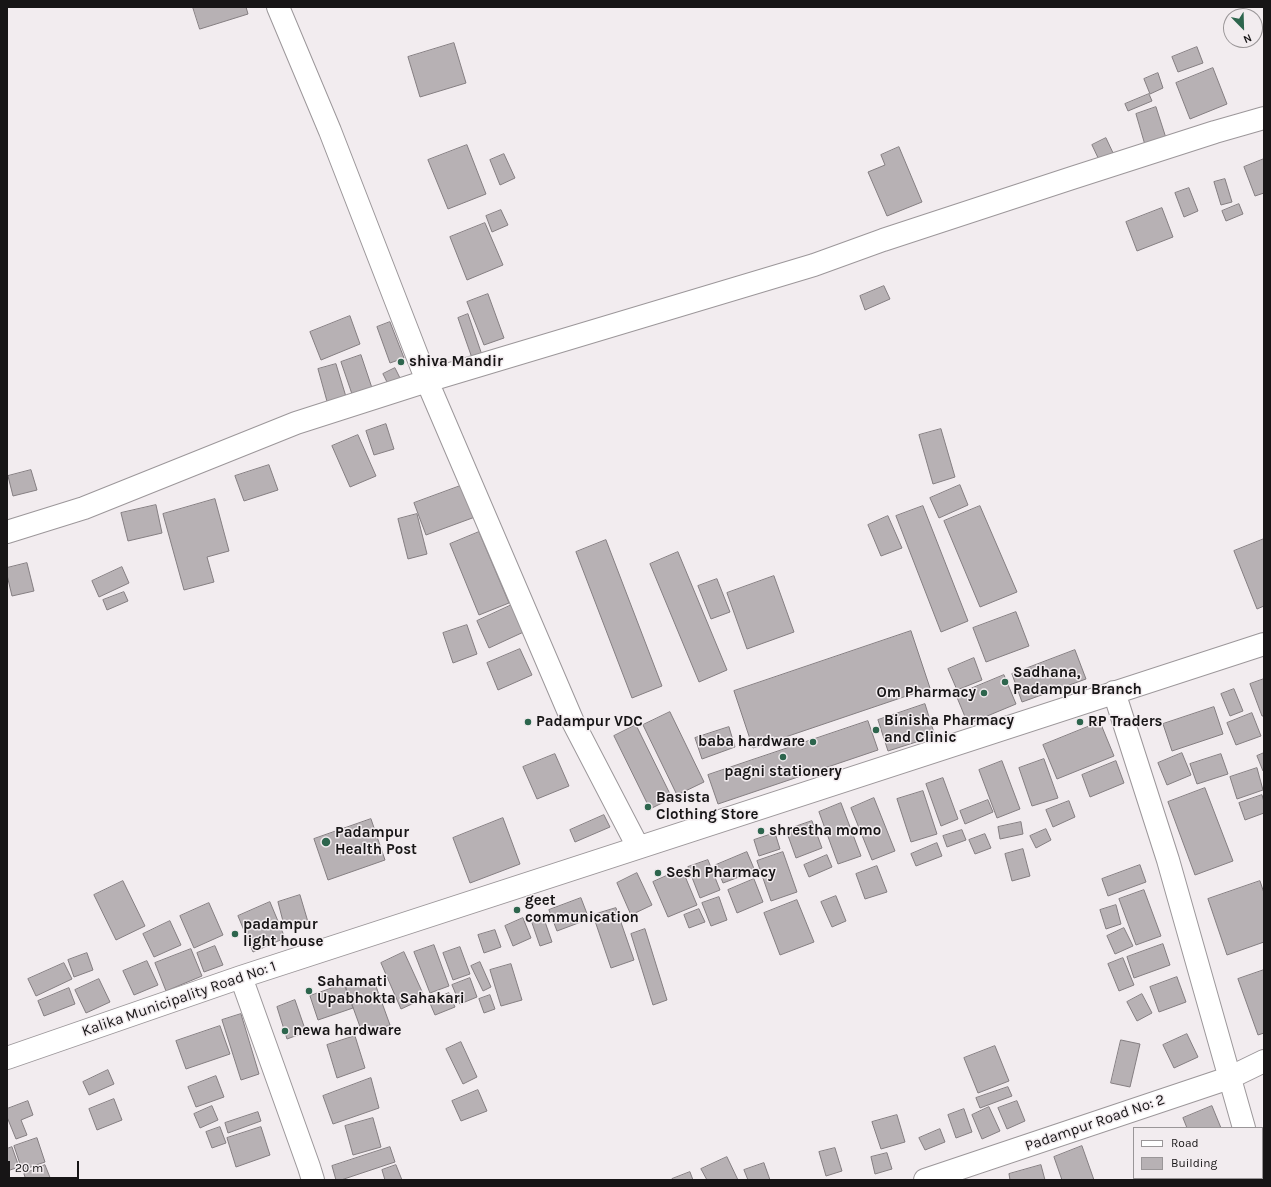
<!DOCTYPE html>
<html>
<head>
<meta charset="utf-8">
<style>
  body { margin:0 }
  #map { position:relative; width:1271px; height:1187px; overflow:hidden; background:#f2ecef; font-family:Karla,sans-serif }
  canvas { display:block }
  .frame { position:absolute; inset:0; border:8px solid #171516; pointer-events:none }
  .legend { position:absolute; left:1133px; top:1127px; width:130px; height:52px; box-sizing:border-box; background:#f2ecef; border:1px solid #9a9698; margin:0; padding:5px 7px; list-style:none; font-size:12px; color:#171516 }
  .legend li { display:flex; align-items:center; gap:8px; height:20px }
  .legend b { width:20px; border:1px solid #9a9698 }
  .north { position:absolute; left:1223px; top:8px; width:40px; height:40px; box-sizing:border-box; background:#f2ecef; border:1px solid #9a9698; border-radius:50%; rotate:157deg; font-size:11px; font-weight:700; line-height:16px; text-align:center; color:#171516 }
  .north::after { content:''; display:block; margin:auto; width:14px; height:18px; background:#2d654d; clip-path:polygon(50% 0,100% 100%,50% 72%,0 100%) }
  .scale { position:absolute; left:8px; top:1161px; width:71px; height:18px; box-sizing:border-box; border:2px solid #171516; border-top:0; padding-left:5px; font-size:12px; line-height:14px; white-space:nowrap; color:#171516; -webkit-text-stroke:3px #f2ecef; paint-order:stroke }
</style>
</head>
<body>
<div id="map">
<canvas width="1271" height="1187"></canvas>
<div class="frame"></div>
<ul class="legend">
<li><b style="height:5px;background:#fff"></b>Road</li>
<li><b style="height:11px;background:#b7b1b4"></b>Building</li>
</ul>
<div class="north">N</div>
<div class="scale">20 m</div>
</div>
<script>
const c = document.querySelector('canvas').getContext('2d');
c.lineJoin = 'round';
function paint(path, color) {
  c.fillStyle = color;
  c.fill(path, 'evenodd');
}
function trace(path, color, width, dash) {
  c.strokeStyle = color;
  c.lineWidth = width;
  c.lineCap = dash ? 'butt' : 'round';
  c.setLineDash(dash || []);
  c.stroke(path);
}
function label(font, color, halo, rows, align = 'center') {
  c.font = font + ' Karla,sans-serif';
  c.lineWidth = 3;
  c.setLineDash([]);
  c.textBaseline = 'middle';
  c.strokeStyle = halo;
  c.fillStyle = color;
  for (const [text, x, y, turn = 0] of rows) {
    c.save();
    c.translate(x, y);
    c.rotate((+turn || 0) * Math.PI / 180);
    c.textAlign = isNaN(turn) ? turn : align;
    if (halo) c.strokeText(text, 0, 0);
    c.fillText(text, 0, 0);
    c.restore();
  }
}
const building = new Path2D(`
  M 193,7 L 246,7 L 248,14 L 200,29 Z
  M 454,43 L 466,83 L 420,97 L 408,57 Z
  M 1197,47 L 1203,63 L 1178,72 L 1172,57 Z
  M 1213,68 L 1227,104 L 1190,119 L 1176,83 Z
  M 1158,73 L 1163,88 L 1150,94 L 1144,79 Z
  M 1149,94 L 1152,101 L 1128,111 L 1125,104 Z
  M 1156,107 L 1166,138 L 1145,145 L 1136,114 Z
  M 1106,138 L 1114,155 L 1100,162 L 1092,145 Z
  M 467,145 L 486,194 L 448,209 L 428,160 Z
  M 899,147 L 922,202 L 887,216 L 868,172 L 885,165 L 881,155 Z
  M 504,154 L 515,178 L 500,185 L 490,160 Z
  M 1264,159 L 1264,193 L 1255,196 L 1244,167 Z
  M 1225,179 L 1232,202 L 1221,205 L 1214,182 Z
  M 1189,188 L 1198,211 L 1184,217 L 1175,193 Z
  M 1239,204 L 1243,214 L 1226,221 L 1222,211 Z
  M 1162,208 L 1173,237 L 1137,251 L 1126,222 Z
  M 501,210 L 508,225 L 492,232 L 486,216 Z
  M 485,223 L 503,265 L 467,280 L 450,237 Z
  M 884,286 L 890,299 L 865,310 L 860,296 Z
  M 488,294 L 504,338 L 484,345 L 467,302 Z
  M 468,314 L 482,355 L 472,358 L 458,318 Z
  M 350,316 L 360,344 L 321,360 L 310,332 Z
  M 390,322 L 404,358 L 390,363 L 377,327 Z
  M 361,355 L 373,391 L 353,397 L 341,362 Z
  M 336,364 L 347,400 L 328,405 L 318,369 Z
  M 395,368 L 400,378 L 388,384 L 383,374 Z
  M 386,424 L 394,449 L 374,455 L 366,431 Z
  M 941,429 L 955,477 L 933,484 L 919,435 Z
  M 358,435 L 376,476 L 350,487 L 332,446 Z
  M 269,465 L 278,490 L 244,501 L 235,476 Z
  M 31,470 L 37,490 L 13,496 L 8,476 Z
  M 463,485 L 475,517 L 426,535 L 414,503 Z
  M 960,485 L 968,505 L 939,518 L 930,498 Z
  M 215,499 L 229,551 L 207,557 L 214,582 L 184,590 L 163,514 Z
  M 156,505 L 162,533 L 128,541 L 121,513 Z
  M 923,506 L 968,621 L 941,632 L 896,516 Z
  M 980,506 L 1017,592 L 980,607 L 944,521 Z
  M 417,514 L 427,554 L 408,559 L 398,519 Z
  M 888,516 L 902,548 L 881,556 L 868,525 Z
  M 479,532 L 509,603 L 479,615 L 450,544 Z
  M 1264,539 L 1264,606 L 1257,609 L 1234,551 Z
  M 606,540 L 662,686 L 632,698 L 576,552 Z
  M 678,552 L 727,670 L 699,682 L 650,564 Z
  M 27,563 L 34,591 L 12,596 L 7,575 L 7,568 Z
  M 122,567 L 129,583 L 99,597 L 92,581 Z
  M 774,576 L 794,632 L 747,649 L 727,593 Z
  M 717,579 L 730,612 L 711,619 L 698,586 Z
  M 124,592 L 128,601 L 107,610 L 103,600 Z
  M 516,603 L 528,630 L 489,648 L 477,621 Z
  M 1016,612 L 1029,646 L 986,662 L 973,628 Z
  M 467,625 L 477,654 L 453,663 L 443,633 Z
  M 911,631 L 930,688 L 753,748 L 734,691 Z
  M 520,649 L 532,675 L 498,690 L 487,663 Z
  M 1075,650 L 1086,679 L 1022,702 L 1012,674 Z
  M 974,658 L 982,680 L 957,690 L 948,669 Z
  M 1004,675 L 1016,704 L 968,724 L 956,695 Z
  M 1264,679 L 1264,716 L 1262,716 L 1250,684 Z
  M 1234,689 L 1243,711 L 1230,716 L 1221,694 Z
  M 925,704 L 935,736 L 888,751 L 878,720 Z
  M 1214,707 L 1223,734 L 1172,751 L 1163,724 Z
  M 670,712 L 704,782 L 677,795 L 643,725 Z
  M 1252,713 L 1261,736 L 1236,745 L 1227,723 Z
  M 868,721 L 878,750 L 718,804 L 708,775 Z
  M 1100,722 L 1114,756 L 1057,779 L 1043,745 Z
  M 636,725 L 672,798 L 650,809 L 614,736 Z
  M 729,727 L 735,747 L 702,759 L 695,738 Z
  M 1182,753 L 1191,775 L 1167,785 L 1158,763 Z
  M 1264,753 L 1264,771 L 1263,771 L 1257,756 Z
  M 555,754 L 569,786 L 537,799 L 523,767 Z
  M 1221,754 L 1228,774 L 1197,784 L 1190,764 Z
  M 1044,759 L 1058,798 L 1032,806 L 1019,768 Z
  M 1002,761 L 1020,809 L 997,818 L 979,770 Z
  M 1116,761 L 1124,783 L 1090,797 L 1082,775 Z
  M 1257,768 L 1263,790 L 1237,799 L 1230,777 Z
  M 943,778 L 958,819 L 941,826 L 926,784 Z
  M 1205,788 L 1233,861 L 1195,875 L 1168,802 Z
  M 923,791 L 937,834 L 911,842 L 897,799 Z
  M 1262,795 L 1264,802 L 1264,813 L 1245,820 L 1239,803 Z
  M 874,798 L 895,851 L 872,860 L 851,808 Z
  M 988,800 L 993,812 L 965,824 L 960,811 Z
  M 1069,801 L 1075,817 L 1053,827 L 1046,810 Z
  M 841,803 L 861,856 L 838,864 L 819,812 Z
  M 604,815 L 610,827 L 575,842 L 570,830 Z
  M 503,818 L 520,864 L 470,883 L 453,838 Z
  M 371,819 L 385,860 L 328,880 L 314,839 Z
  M 812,821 L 822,848 L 796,858 L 786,830 Z
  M 1021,822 L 1023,834 L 1000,839 L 998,827 Z
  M 1046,829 L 1051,840 L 1036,848 L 1030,836 Z
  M 962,830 L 966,840 L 947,847 L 943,836 Z
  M 775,833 L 780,849 L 759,856 L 754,840 Z
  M 985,834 L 991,848 L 975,854 L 969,840 Z
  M 937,843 L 942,856 L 916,866 L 911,854 Z
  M 1023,849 L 1030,876 L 1012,881 L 1005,854 Z
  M 747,852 L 755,871 L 723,883 L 716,865 Z
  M 783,852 L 797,892 L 771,901 L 757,861 Z
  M 827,855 L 832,867 L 809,877 L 804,865 Z
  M 708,860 L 720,890 L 700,898 L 688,867 Z
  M 1140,865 L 1146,882 L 1108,896 L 1102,879 Z
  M 877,866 L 887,892 L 865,899 L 856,874 Z
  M 682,869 L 697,905 L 668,917 L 653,882 Z
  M 637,873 L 652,905 L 631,915 L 617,883 Z
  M 754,879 L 763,902 L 737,913 L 728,890 Z
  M 123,881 L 145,926 L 116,940 L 94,895 Z
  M 1260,881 L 1264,893 L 1264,942 L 1227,955 L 1208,899 Z
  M 1144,890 L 1161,936 L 1136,945 L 1119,899 Z
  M 300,895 L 308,922 L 285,929 L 278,902 Z
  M 836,896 L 846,921 L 832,927 L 821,902 Z
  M 719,897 L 727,920 L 711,926 L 702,903 Z
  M 581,898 L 589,919 L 557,931 L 549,910 Z
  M 797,900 L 814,942 L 780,955 L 764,913 Z
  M 270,902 L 285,938 L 253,952 L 238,916 Z
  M 209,903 L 223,935 L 194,948 L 180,916 Z
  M 1116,905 L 1121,924 L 1106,929 L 1100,910 Z
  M 616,908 L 634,960 L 611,968 L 593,915 Z
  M 699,909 L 705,922 L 689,928 L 684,915 Z
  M 543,916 L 552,942 L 540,946 L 531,920 Z
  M 523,918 L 531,938 L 513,946 L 505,926 Z
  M 170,921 L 181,945 L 154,957 L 143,934 Z
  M 1124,928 L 1133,946 L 1115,954 L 1107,936 Z
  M 645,929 L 667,1000 L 653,1005 L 631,934 Z
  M 495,930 L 501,947 L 484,953 L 478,935 Z
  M 1163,944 L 1170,965 L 1134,978 L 1127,957 Z
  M 434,945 L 449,986 L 430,993 L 414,952 Z
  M 215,946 L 223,965 L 204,972 L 197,953 Z
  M 460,947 L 470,974 L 453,980 L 443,953 Z
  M 191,949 L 202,976 L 166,991 L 155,963 Z
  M 404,952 L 425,998 L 401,1009 L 381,963 Z
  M 87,953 L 93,970 L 74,977 L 68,960 Z
  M 1123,958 L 1134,985 L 1119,991 L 1108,964 Z
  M 147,961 L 158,985 L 134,995 L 123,971 Z
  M 480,962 L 491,987 L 483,991 L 471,966 Z
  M 64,963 L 72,979 L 36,996 L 28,979 Z
  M 511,964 L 522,1000 L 501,1006 L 490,970 Z
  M 1264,970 L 1264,1033 L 1258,1035 L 1238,979 Z
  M 1177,977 L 1186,1002 L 1159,1012 L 1150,987 Z
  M 373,978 L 390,1025 L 363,1035 L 346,988 Z
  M 470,978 L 477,997 L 460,1004 L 452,985 Z
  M 99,979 L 110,1002 L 86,1013 L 75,990 Z
  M 344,984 L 353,1008 L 318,1020 L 310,996 Z
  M 69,988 L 75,1004 L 44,1016 L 38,1001 Z
  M 449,993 L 455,1007 L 435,1015 L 429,1001 Z
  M 1142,994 L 1152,1013 L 1137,1021 L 1127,1002 Z
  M 490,995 L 495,1009 L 484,1013 L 479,999 Z
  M 295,1000 L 306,1032 L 287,1039 L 277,1007 Z
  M 241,1014 L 259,1074 L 241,1080 L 222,1020 Z
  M 220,1026 L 230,1054 L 186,1069 L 176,1041 Z
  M 1187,1034 L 1198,1057 L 1174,1068 L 1163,1045 Z
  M 355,1036 L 365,1068 L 337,1078 L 327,1045 Z
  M 1121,1040 L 1140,1044 L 1130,1087 L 1111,1083 Z
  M 461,1042 L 477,1077 L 463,1084 L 446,1049 Z
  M 995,1046 L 1009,1081 L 978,1093 L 964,1058 Z
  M 108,1070 L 114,1084 L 89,1095 L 83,1082 Z
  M 216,1076 L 224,1097 L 196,1107 L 188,1087 Z
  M 371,1078 L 379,1108 L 333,1124 L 323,1096 Z
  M 1008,1087 L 1012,1096 L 980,1108 L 976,1098 Z
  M 478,1090 L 487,1111 L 461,1121 L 452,1101 Z
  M 114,1099 L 122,1120 L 97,1130 L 89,1109 Z
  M 28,1101 L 33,1115 L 21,1120 L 27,1135 L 16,1139 L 7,1117 L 7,1109 Z
  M 1017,1101 L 1025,1121 L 1007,1129 L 998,1108 Z
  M 212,1106 L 218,1120 L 200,1128 L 194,1114 Z
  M 1212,1106 L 1221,1128 L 1187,1128 L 1183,1118 Z
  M 989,1107 L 1000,1131 L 982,1139 L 972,1115 Z
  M 964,1109 L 972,1132 L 956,1138 L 948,1115 Z
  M 258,1112 L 261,1121 L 228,1133 L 225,1123 Z
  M 897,1115 L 905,1142 L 881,1149 L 872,1122 Z
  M 373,1118 L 381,1147 L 353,1155 L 345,1126 Z
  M 220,1127 L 226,1143 L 212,1148 L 206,1132 Z
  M 261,1127 L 270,1155 L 236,1167 L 227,1138 Z
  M 940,1129 L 945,1142 L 925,1150 L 919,1138 Z
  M 37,1138 L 45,1162 L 22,1170 L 14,1146 Z
  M 1082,1146 L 1094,1180 L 1062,1180 L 1054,1157 Z
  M 12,1147 L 19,1167 L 7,1171 L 7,1149 Z
  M 390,1147 L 395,1162 L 341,1180 L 336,1180 L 332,1166 Z
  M 835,1148 L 842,1171 L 826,1176 L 819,1152 Z
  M 887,1153 L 892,1169 L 875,1174 L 871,1157 Z
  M 727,1157 L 738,1180 L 707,1180 L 701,1169 Z
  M 764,1163 L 770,1180 L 748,1180 L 744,1170 Z
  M 45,1165 L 51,1180 L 26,1180 L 24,1174 Z
  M 396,1165 L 402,1180 L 385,1180 L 382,1170 Z
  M 1041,1165 L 1045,1180 L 1010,1180 L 1009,1174 Z
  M 690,1172 L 693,1180 L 672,1180 L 672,1179 Z
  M 1167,1178 L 1228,1178 L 1229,1179 L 1226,1180 L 1167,1180 Z`);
const minor = new Path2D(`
  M 278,7 L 330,131 L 427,381 L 573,722 L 638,847
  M 7,532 L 84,508 L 296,423 L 427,381 L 814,265 L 883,240 L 1072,178 L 1215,132 L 1264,118
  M 1114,692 L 1168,860 L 1244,1128
  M 241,977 L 309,1167 L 313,1180
  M 7,1058 L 241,977 L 1264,644
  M 1258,1178 L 1259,1180
  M 925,1180 L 1229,1078 L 1264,1061`);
const markers = [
  [401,362,4,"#2d654d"],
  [1005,682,4,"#2d654d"],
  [984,693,4,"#2d654d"],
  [528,722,4,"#2d654d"],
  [1080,722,4,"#2d654d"],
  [876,730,4,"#2d654d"],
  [813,742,4,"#2d654d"],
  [783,757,4,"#2d654d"],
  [648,807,4,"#2d654d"],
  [761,831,4,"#2d654d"],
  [326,842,5,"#2d654d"],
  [658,873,4,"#2d654d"],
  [517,910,4,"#2d654d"],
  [235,934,4,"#2d654d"],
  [309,991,4,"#2d654d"],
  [285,1031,4,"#2d654d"]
];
const poiNames = [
  ["shiva Mandir",409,362],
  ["Sadhana,",1013,673],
  ["Padampur Branch",1013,690],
  ["Om Pharmacy",976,693,"right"],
  ["Binisha Pharmacy",884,721],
  ["and Clinic",884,738],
  ["Padampur VDC",536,722],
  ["RP Traders",1088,722],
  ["baba hardware",805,742,"right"],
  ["pagni stationery",783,772,"center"],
  ["Basista",656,798],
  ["Clothing Store",656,815],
  ["shrestha momo",769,831],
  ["Padampur",335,833],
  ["Health Post",335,850],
  ["Sesh Pharmacy",666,873],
  ["geet",525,901],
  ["communication",525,918],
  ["padampur",243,925],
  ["light house",243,942],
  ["Sahamati",317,982],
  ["Upabhokta Sahakari",317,999],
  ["newa hardware",293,1031]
];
const streetNames = [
  ["Kalika Municipality Road No: 1",179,999,-19],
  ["Padampur Road No: 2",1095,1123,-19]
];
paint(building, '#b7b1b4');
trace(building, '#847e81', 1);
trace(minor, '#9c979a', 24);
trace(minor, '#fff', 22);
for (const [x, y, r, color] of markers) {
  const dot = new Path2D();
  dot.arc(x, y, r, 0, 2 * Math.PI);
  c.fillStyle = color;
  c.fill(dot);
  trace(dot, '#f2ecef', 1.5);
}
label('bold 15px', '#171516', '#f2ecef', poiNames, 'left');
label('15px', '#171516', '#f2ecef', streetNames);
</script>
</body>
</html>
